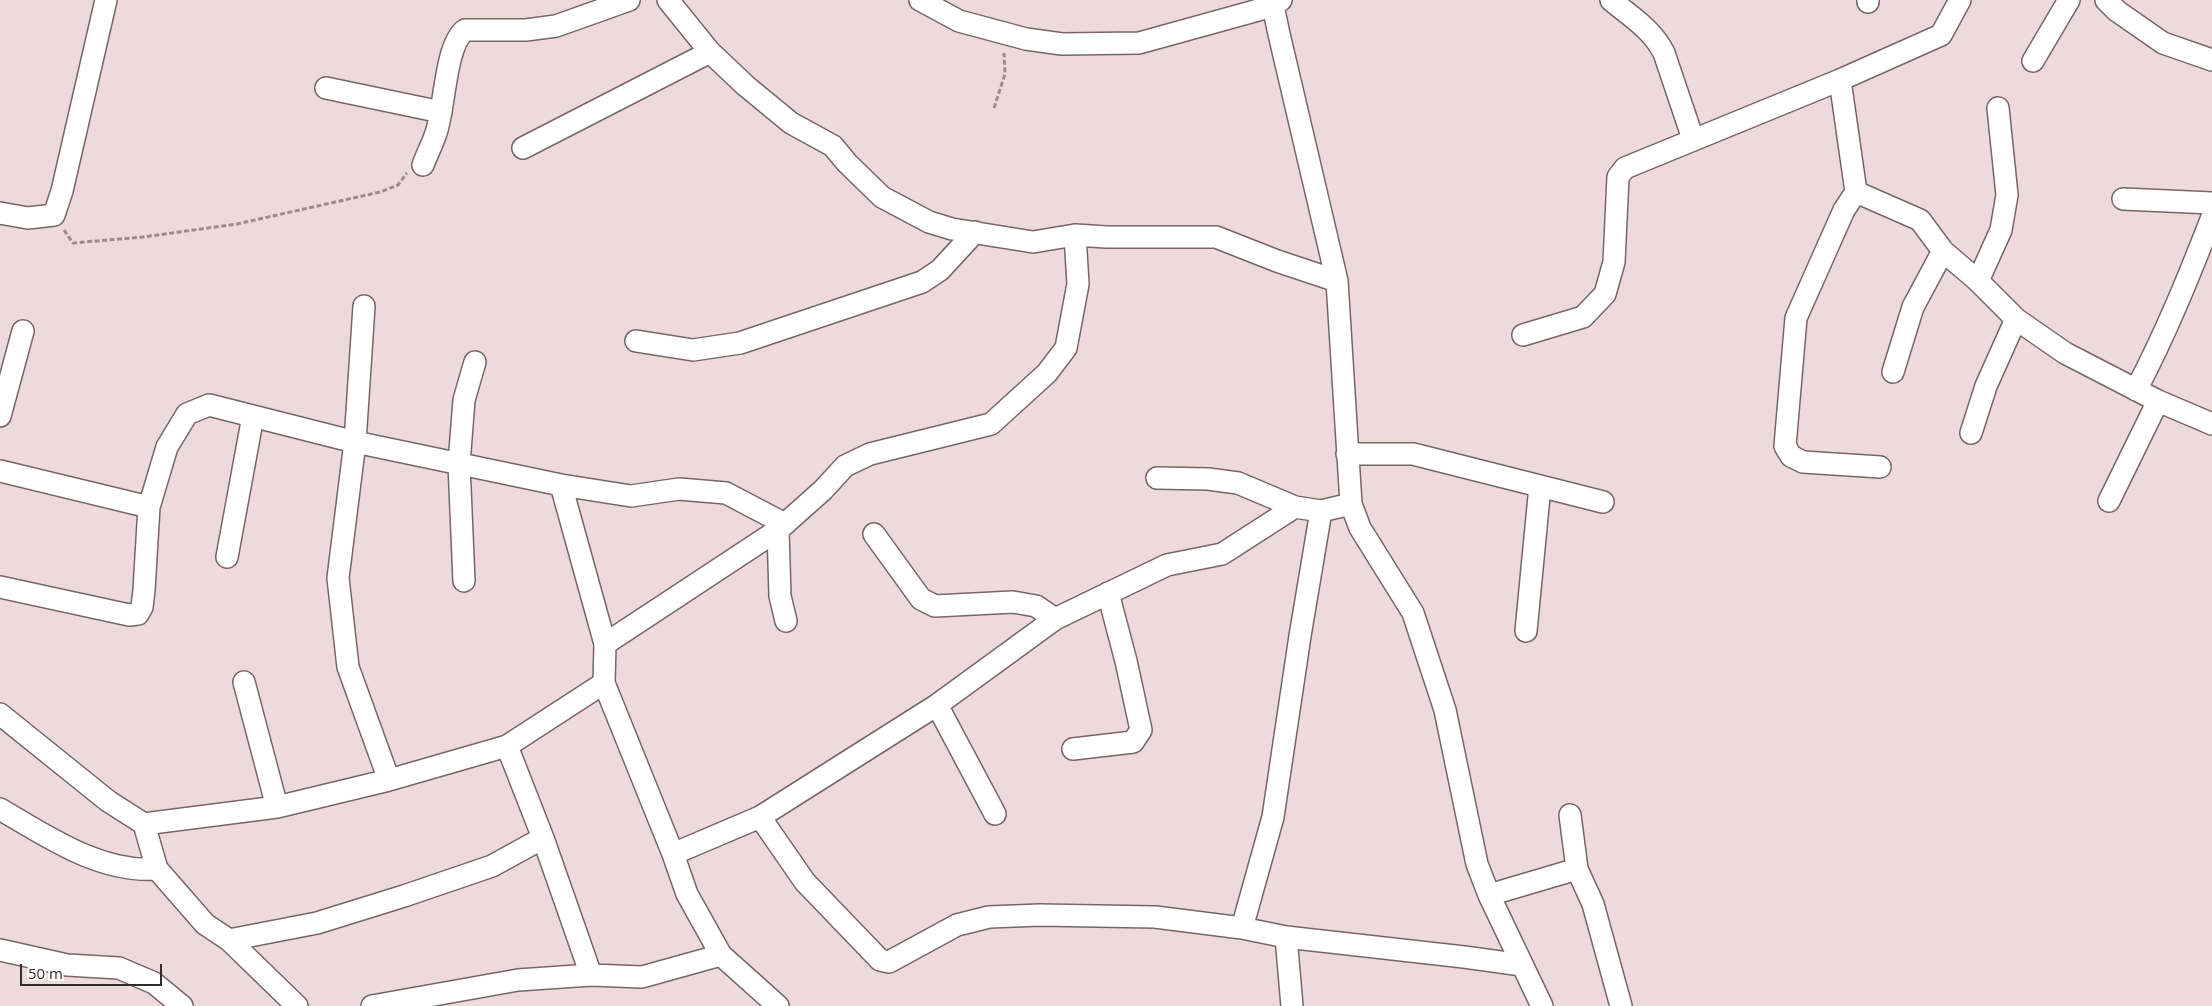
<!DOCTYPE html>
<html>
<head>
<meta charset="utf-8">
<style>
  body { margin:0 }
  #map { position:relative; width:2212px; height:1006px; overflow:hidden; background:#eedadc; font-family:"Open Sans",sans-serif }
  canvas { display:block }
  .scale { position:absolute; left:20px; top:964px; width:142px; height:22px; box-sizing:border-box; border:2px solid #332b2c; border-top:0; padding-left:6px; font-size:15px; line-height:18px; white-space:nowrap; color:#332b2c; -webkit-text-stroke:4px #fff; paint-order:stroke }
</style>
</head>
<body>
<div id="map">
<canvas width="2212" height="1006"></canvas>
<div class="scale">50 m</div>
</div>
<script>
const c = document.querySelector('canvas').getContext('2d');
c.lineJoin = 'round';
function trace(path, color, width, dash) {
  c.strokeStyle = color;
  c.lineWidth = width;
  c.lineCap = dash ? 'butt' : 'round';
  c.setLineDash(dash || []);
  c.stroke(path);
}
const path = new Path2D(`
  M 994,108 L 1005,74 L 1004,53
  M 64,230 L 73,243 L 143,237 L 237,224 L 380,192 L 398,185 L 407,173`);
const minor = new Path2D(`
  M 668,0 L 710,52 L 746,86 L 791,123 L 833,146 L 847,163 L 882,197 L 929,222 L 952,229 L 1033,242 L 1075,235 L 1106,237 L 1216,237 L 1277,261 L 1337,281
  M 920,0 L 959,21 L 1026,39 L 1062,44 L 1139,43 L 1273,6 L 1272,0
  M 1281,0 L 1273,6 L 1279,34 L 1337,281 L 1351,504 L 1360,528 L 1413,613 L 1445,710 L 1477,864 L 1489,895 L 1542,1006
  M 1611,0 C 1631,17 1652,29 1664,53 L 1693,139
  M 2106,0 L 2117,11 L 2163,43 L 2212,60
  M 1868,2 L 1868,0
  M 2033,61 L 2069,0
  M 1840,80 L 1856,192 L 1844,210 L 1796,318 L 1785,446 L 1791,456 L 1803,462 L 1880,467
  M 326,88 L 441,112
  M 523,148 L 710,52
  M 423,165 C 427,154 433,143 436,133 C 445,108 445,45 465,30 L 526,30 L 556,26 L 629,0
  M 1856,192 L 1920,220 L 1943,251 L 1978,281 L 2016,319 L 2065,353 L 2158,401 L 2212,424
  M 2123,199 L 2212,203
  M 0,213 L 28,218 L 54,215 L 62,191 L 106,0
  M 1978,281 L 2001,230 L 2007,195 L 1998,108
  M 364,306 L 355,442 L 338,578 L 348,667 L 389,780
  M 1523,335 L 1583,317 L 1605,294 L 1614,262 L 1618,177 L 1625,168 L 1840,80 L 1941,35 L 1960,0
  M 636,341 L 693,350 L 740,343 L 922,282 L 940,270 L 975,232
  M 1893,372 L 1913,307 L 1943,251
  M 2136,390 C 2166,333 2189,276 2212,217
  M 0,416 L 23,331
  M 1971,433 L 1986,386 L 2016,319
  M 1347,454 L 1413,454 L 1603,502
  M 0,471 L 149,507
  M 1157,478 L 1208,479 L 1238,483 L 1295,507
  M 561,485 L 605,644
  M 2109,501 L 2158,401
  M 778,530 L 780,596 L 786,621
  M 874,534 L 921,599 L 935,606 L 1013,602 L 1036,606 L 1055,619
  M 227,557 L 253,416
  M 464,581 L 459,464 L 464,400 L 475,362
  M 0,587 L 129,615 L 138,614 L 142,607 L 144,590 L 149,507 L 167,447 L 187,414 L 209,405 L 355,442 L 561,485 L 631,496 L 679,489 L 726,493 L 785,524
  M 1526,631 L 1540,486
  M 244,682 L 277,807
  M 937,705 L 995,814
  M 0,714 L 108,801 L 144,824 L 277,807 L 389,780 L 507,746 L 604,683
  M 507,746 L 543,838 L 591,975
  M 1073,749 L 1133,742 L 1141,730 L 1126,661 L 1108,593
  M 0,809 C 48,837 100,873 157,869
  M 1570,815 L 1577,869 L 1593,904 L 1621,1006
  M 760,817 L 805,882 L 880,960 L 889,962 L 957,925 L 989,917 L 1040,915 L 1155,917 L 1242,928 L 1286,937 L 1464,957 L 1522,965
  M 144,824 L 157,869 L 205,924 L 229,940 L 317,923 L 404,896 L 492,866 L 543,838
  M 673,854 L 760,817 L 937,705 L 1055,619 L 1167,565 L 1222,554 L 1295,507 L 1321,511 L 1351,504
  M 1489,895 L 1577,869
  M 1242,928 L 1273,817 L 1300,636 L 1321,511
  M 1286,937 L 1292,1006
  M 229,940 L 297,1006
  M 0,950 L 67,965 L 119,968 L 154,983 L 182,1006
  M 721,955 L 687,894 L 673,854 L 604,683 L 605,644 L 778,530 L 823,490 L 845,466 L 870,454 L 991,424 L 1047,373 L 1066,348 L 1078,284 L 1075,235
  M 372,1006 L 518,980 L 591,975 L 642,977 L 721,955 L 778,1006`);
trace(minor, '#776668', 24);
trace(path, '#9b8c8e', 3, [5, 2.5]);
trace(minor, '#fff', 21);
</script>
</body>
</html>
